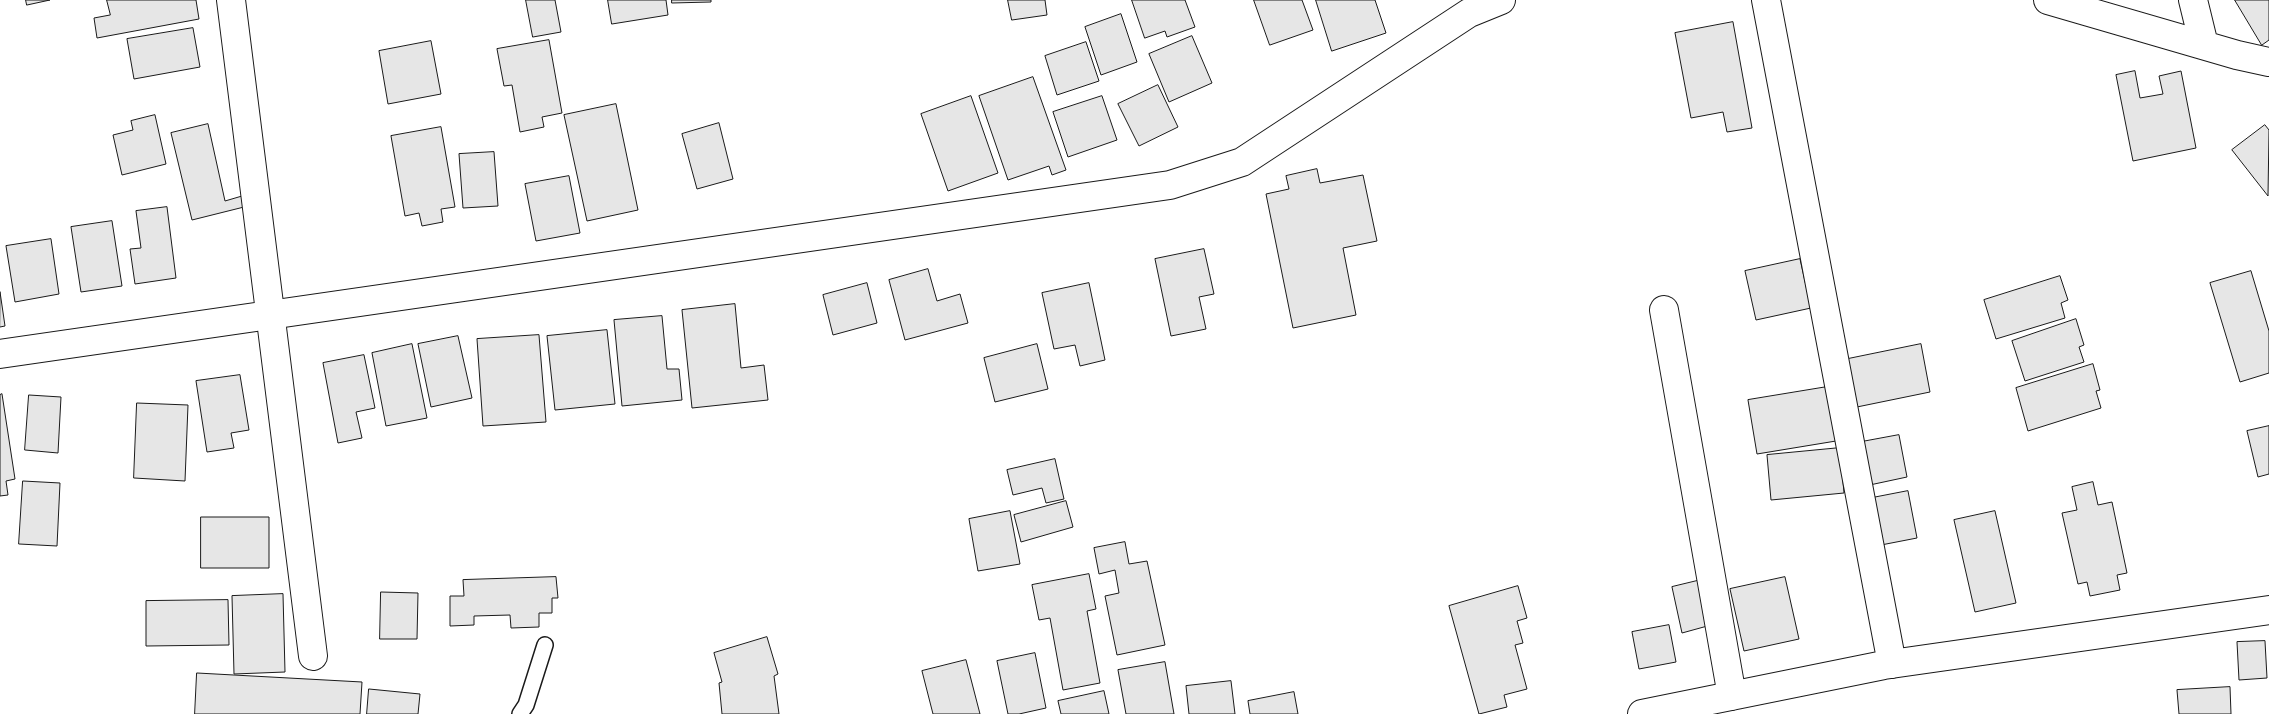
<!DOCTYPE html>
<html>
<head>
<meta charset="utf-8">
<style>
  body { margin:0 }
  canvas { display:block; background:#fff }
</style>
</head>
<body>
<canvas width="2269" height="714"></canvas>
<script>
const c = document.querySelector('canvas').getContext('2d');
c.lineJoin = 'round';
function paint(path, color) {
  c.fillStyle = color;
  c.fill(path, 'evenodd');
}
function trace(path, color, width, dash) {
  c.strokeStyle = color;
  c.lineWidth = width;
  c.lineCap = dash ? 'butt' : 'round';
  c.setLineDash(dash || []);
  c.stroke(path);
}
const building = new Path2D(`
  M 26,0 L 50,0 L 27,5 Z
  M 107,0 L 196,0 L 199,19 L 97,38 L 94,18 L 110,15 Z
  M 526,0 L 555,0 L 561,32 L 533,37 Z
  M 608,0 L 666,0 L 668,15 L 612,24 Z
  M 672,0 L 711,0 L 711,2 L 672,3 Z
  M 1008,0 L 1045,0 L 1047,15 L 1012,20 Z
  M 1132,0 L 1185,0 L 1195,27 L 1167,37 L 1165,31 L 1145,38 Z
  M 1254,0 L 1302,0 L 1313,30 L 1270,45 Z
  M 1316,0 L 1375,0 L 1386,33 L 1332,51 Z
  M 2235,0 L 2269,0 L 2269,40 L 2262,45 Z
  M 1121,14 L 1137,62 L 1101,75 L 1085,27 Z
  M 1733,22 L 1752,128 L 1727,132 L 1723,112 L 1691,118 L 1675,33 Z
  M 193,28 L 200,67 L 134,79 L 127,39 Z
  M 1192,36 L 1212,83 L 1169,102 L 1149,54 Z
  M 549,40 L 562,113 L 542,117 L 544,127 L 520,132 L 512,85 L 504,86 L 497,49 Z
  M 431,41 L 441,94 L 388,104 L 379,51 Z
  M 1086,42 L 1099,81 L 1057,95 L 1045,56 Z
  M 2135,71 L 2140,98 L 2163,94 L 2159,76 L 2181,71 L 2196,148 L 2133,161 L 2116,75 Z
  M 1033,77 L 1066,170 L 1052,175 L 1049,166 L 1008,180 L 979,96 Z
  M 1158,85 L 1178,127 L 1139,146 L 1118,104 Z
  M 971,96 L 998,173 L 948,191 L 921,114 Z
  M 1102,96 L 1117,140 L 1068,157 L 1053,112 Z
  M 616,104 L 638,210 L 587,221 L 564,115 Z
  M 155,115 L 166,164 L 122,175 L 113,135 L 133,130 L 131,121 Z
  M 719,123 L 733,179 L 697,189 L 682,134 Z
  M 208,124 L 225,201 L 242,196 L 244,207 L 192,220 L 171,133 Z
  M 2265,125 L 2269,130 L 2268,196 L 2232,150 Z
  M 441,127 L 455,207 L 441,209 L 443,222 L 422,226 L 419,213 L 405,216 L 391,136 Z
  M 494,152 L 498,206 L 463,208 L 459,154 Z
  M 1317,169 L 1320,183 L 1363,175 L 1377,241 L 1343,248 L 1356,315 L 1293,328 L 1266,194 L 1289,189 L 1286,176 Z
  M 569,176 L 580,233 L 536,241 L 525,184 Z
  M 167,207 L 176,278 L 135,284 L 130,249 L 141,248 L 136,211 Z
  M 112,221 L 122,286 L 81,292 L 71,227 Z
  M 51,239 L 59,294 L 15,302 L 6,246 Z
  M 1204,249 L 1214,294 L 1199,297 L 1206,329 L 1171,336 L 1155,259 Z
  M 1800,259 L 1811,308 L 1756,320 L 1745,271 Z
  M 928,269 L 937,301 L 960,294 L 968,323 L 905,340 L 889,280 Z
  M 2251,271 L 2269,331 L 2269,373 L 2240,382 L 2210,283 Z
  M 2060,276 L 2068,300 L 2061,303 L 2065,318 L 1996,339 L 1984,300 Z
  M 867,283 L 877,323 L 833,335 L 823,295 Z
  M 1089,283 L 1105,360 L 1080,366 L 1075,345 L 1054,349 L 1042,293 Z
  M 0,292 L 5,326 L 0,327 Z
  M 735,304 L 741,368 L 764,365 L 768,400 L 692,408 L 682,310 Z
  M 662,316 L 667,369 L 679,369 L 682,400 L 622,406 L 614,320 Z
  M 2076,319 L 2084,345 L 2079,347 L 2084,362 L 2025,381 L 2012,341 Z
  M 607,330 L 615,404 L 555,410 L 547,336 Z
  M 539,335 L 546,422 L 483,426 L 477,339 Z
  M 458,336 L 472,398 L 431,407 L 418,344 Z
  M 412,344 L 427,418 L 386,426 L 372,353 Z
  M 1037,344 L 1048,389 L 995,402 L 984,358 Z
  M 1921,344 L 1930,392 L 1852,408 L 1843,360 Z
  M 364,355 L 375,408 L 356,412 L 362,438 L 338,443 L 323,363 Z
  M 2093,364 L 2100,390 L 2096,391 L 2101,408 L 2028,431 L 2016,388 Z
  M 240,375 L 249,430 L 231,433 L 234,448 L 207,452 L 196,381 Z
  M 1827,387 L 1836,441 L 1757,454 L 1748,400 Z
  M 2,394 L 15,479 L 6,481 L 8,495 L 0,496 L 0,395 Z
  M 29,395 L 61,397 L 58,453 L 25,450 Z
  M 137,403 L 188,405 L 185,481 L 134,478 Z
  M 2269,426 L 2269,474 L 2258,477 L 2247,431 Z
  M 1899,435 L 1907,477 L 1865,486 L 1856,443 Z
  M 1840,448 L 1844,493 L 1771,500 L 1767,455 Z
  M 1055,459 L 1064,499 L 1046,503 L 1042,488 L 1013,495 L 1007,470 Z
  M 23,481 L 60,483 L 57,546 L 19,544 Z
  M 2093,482 L 2098,505 L 2112,502 L 2127,573 L 2117,575 L 2120,590 L 2090,596 L 2087,582 L 2078,584 L 2062,513 L 2077,510 L 2072,487 Z
  M 1908,491 L 1917,538 L 1881,545 L 1872,498 Z
  M 1066,501 L 1073,527 L 1021,542 L 1014,515 Z
  M 1010,511 L 1020,564 L 978,571 L 969,519 Z
  M 1995,511 L 2016,603 L 1975,612 L 1954,520 Z
  M 201,517 L 269,517 L 269,568 L 201,568 Z
  M 1125,542 L 1129,564 L 1147,561 L 1165,645 L 1117,655 L 1105,596 L 1119,593 L 1115,570 L 1099,574 L 1094,548 Z
  M 1089,574 L 1096,609 L 1087,611 L 1100,683 L 1063,690 L 1050,618 L 1039,620 L 1032,585 Z
  M 556,577 L 558,598 L 552,598 L 552,613 L 539,613 L 539,627 L 511,628 L 510,615 L 474,616 L 474,625 L 450,626 L 450,596 L 464,596 L 463,580 Z
  M 1785,577 L 1799,639 L 1744,651 L 1730,589 Z
  M 1701,580 L 1711,625 L 1682,633 L 1672,587 Z
  M 1518,586 L 1527,618 L 1517,621 L 1523,643 L 1515,645 L 1527,689 L 1504,695 L 1507,707 L 1479,714 L 1449,606 Z
  M 381,592 L 418,593 L 417,639 L 380,639 Z
  M 283,594 L 285,672 L 234,674 L 232,596 Z
  M 228,600 L 229,645 L 146,646 L 146,601 Z
  M 1669,625 L 1676,662 L 1639,669 L 1632,632 Z
  M 767,637 L 778,674 L 774,676 L 779,714 L 722,714 L 719,683 L 722,682 L 714,653 Z
  M 2265,641 L 2267,678 L 2239,680 L 2237,642 Z
  M 1035,653 L 1046,708 L 1019,714 L 1008,714 L 997,661 Z
  M 966,660 L 980,714 L 933,714 L 922,671 Z
  M 1165,662 L 1174,714 L 1126,714 L 1118,670 Z
  M 197,673 L 362,682 L 360,714 L 195,714 Z
  M 1231,681 L 1235,714 L 1189,714 L 1186,686 Z
  M 2230,687 L 2231,714 L 2179,714 L 2177,690 Z
  M 369,689 L 420,694 L 418,714 L 367,714 Z
  M 1104,691 L 1109,714 L 1061,714 L 1058,701 Z
  M 1294,692 L 1298,714 L 1250,714 L 1248,701 Z`);
const lane = new Path2D(`
  M 520,714 L 526,705 L 545,645`);
const street = new Path2D(`
  M 231,0 L 313,656
  M 1766,0 L 1892,664
  M 2048,0 L 2237,55 L 2269,62
  M 2193,0 L 2204,45
  M 1664,310 L 1732,696
  M 0,354 L 1170,185 L 1242,162 L 1469,13 L 1501,0
  M 1642,714 L 1884,665 L 2269,610`);
paint(building, '#e6e6e6');
trace(building, '#1a1a1a', 1);
trace(lane, '#1a1a1a', 18);
trace(street, '#1a1a1a', 30);
trace(lane, '#fff', 15);
trace(street, '#fff', 28);
</script>
</body>
</html>
